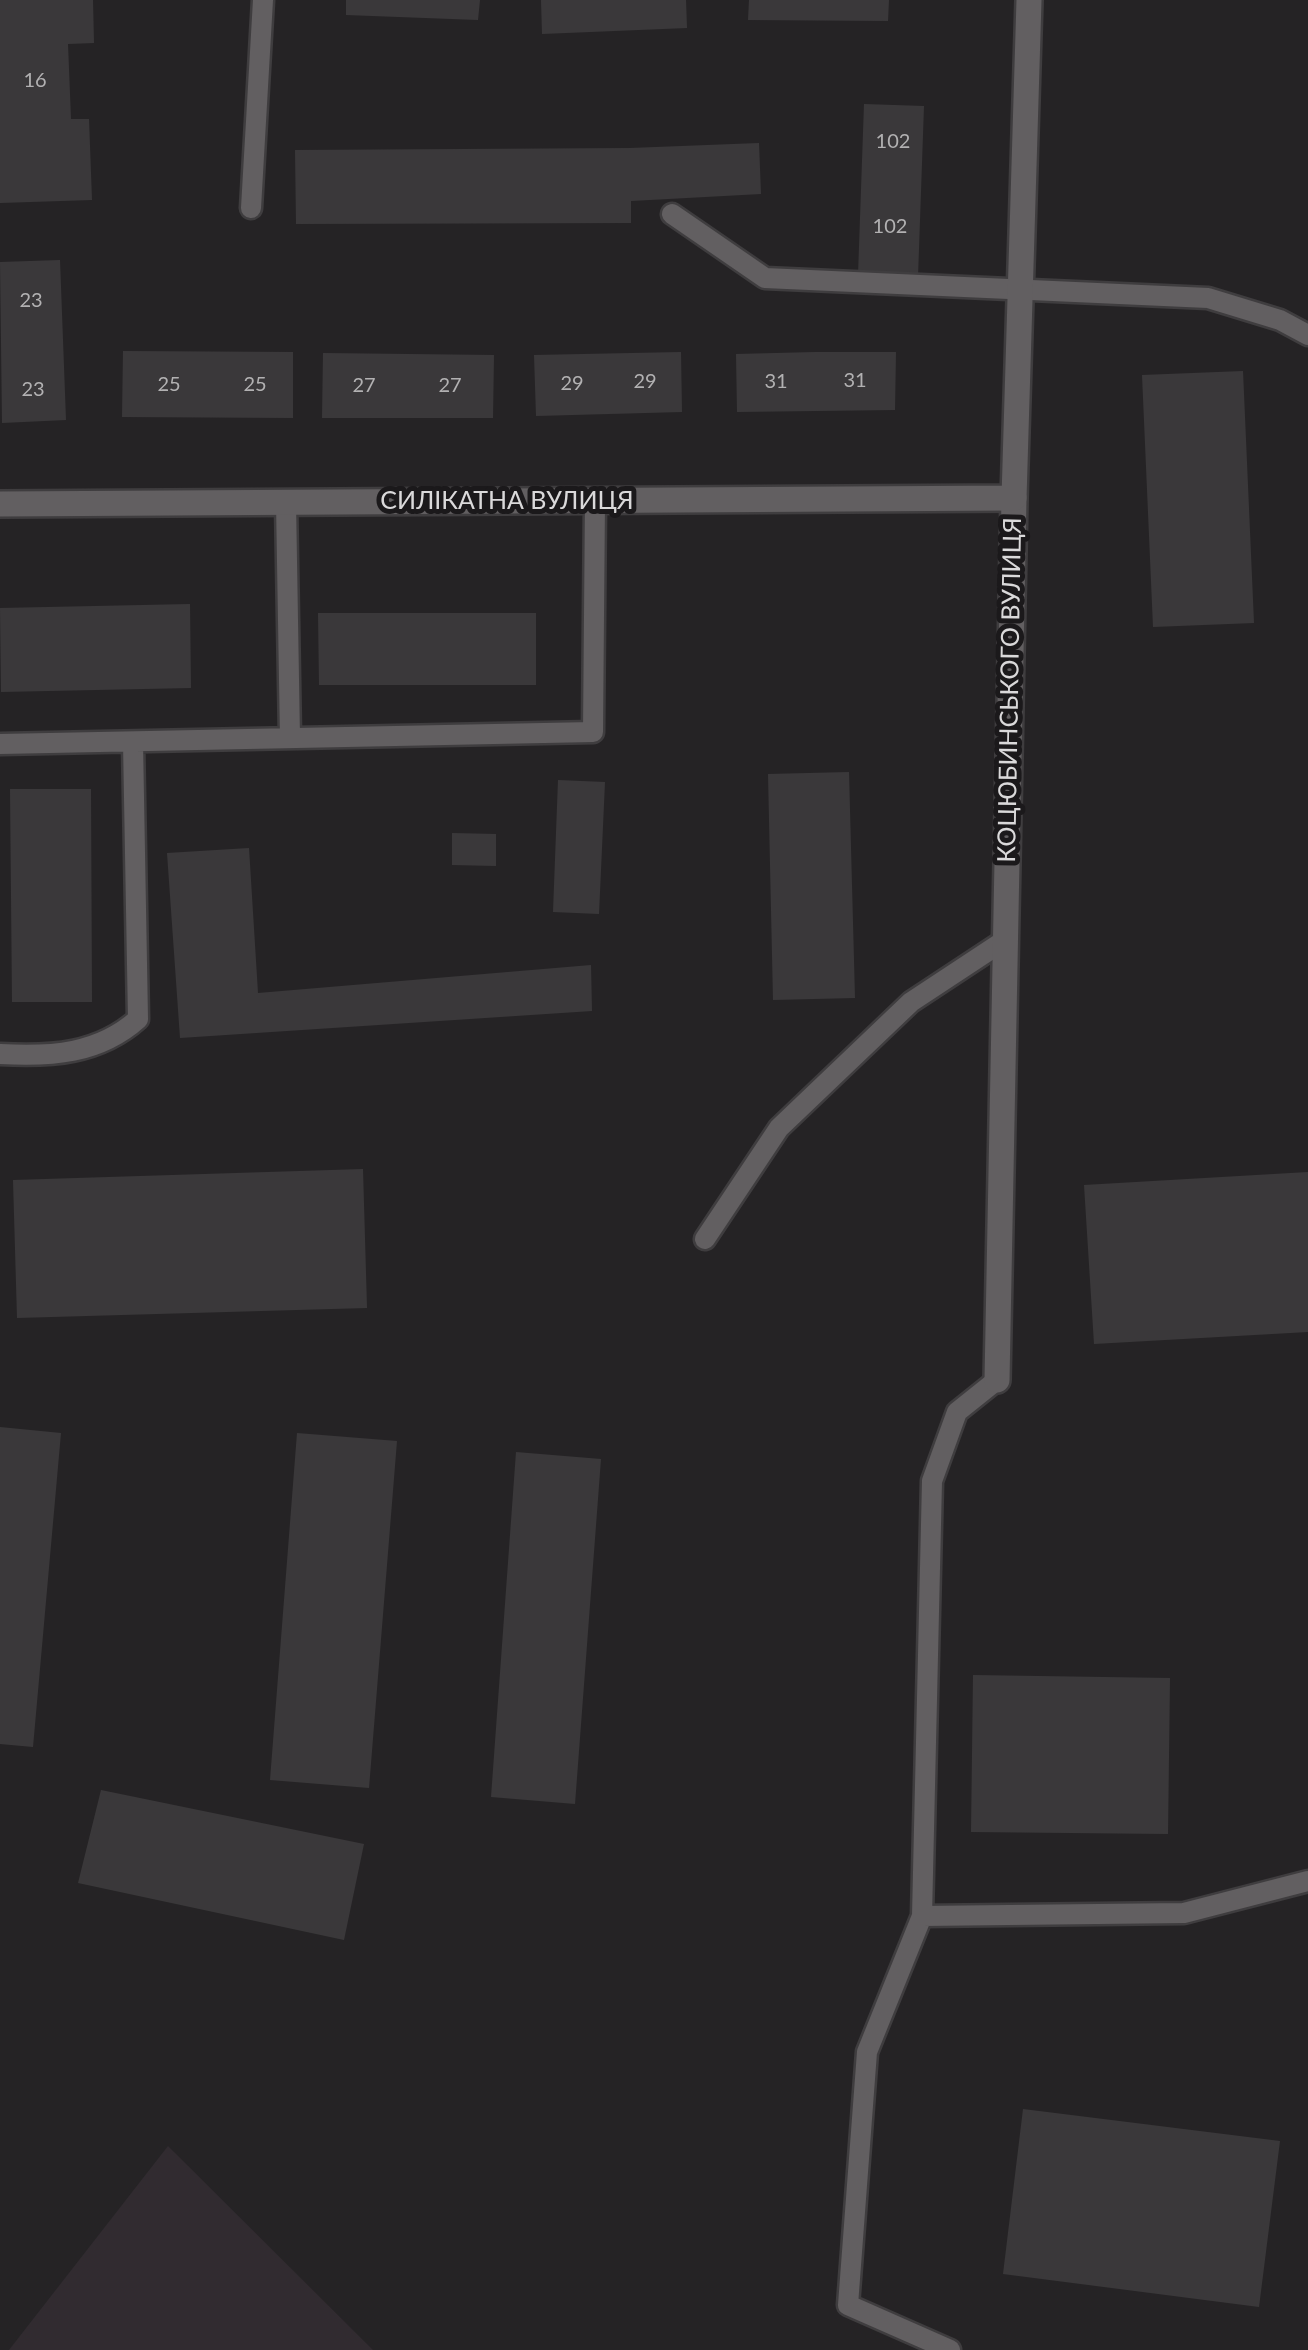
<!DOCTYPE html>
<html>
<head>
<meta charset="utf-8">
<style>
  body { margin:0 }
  canvas { display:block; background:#252325 }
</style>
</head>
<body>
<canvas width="1308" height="2350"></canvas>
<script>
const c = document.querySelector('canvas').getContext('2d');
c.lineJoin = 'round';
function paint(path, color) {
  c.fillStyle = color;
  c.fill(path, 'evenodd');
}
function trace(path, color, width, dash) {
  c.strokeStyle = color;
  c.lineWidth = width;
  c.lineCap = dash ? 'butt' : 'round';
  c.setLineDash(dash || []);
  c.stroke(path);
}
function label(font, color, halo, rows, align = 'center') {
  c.font = font + ' Lato,sans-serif';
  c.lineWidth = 10;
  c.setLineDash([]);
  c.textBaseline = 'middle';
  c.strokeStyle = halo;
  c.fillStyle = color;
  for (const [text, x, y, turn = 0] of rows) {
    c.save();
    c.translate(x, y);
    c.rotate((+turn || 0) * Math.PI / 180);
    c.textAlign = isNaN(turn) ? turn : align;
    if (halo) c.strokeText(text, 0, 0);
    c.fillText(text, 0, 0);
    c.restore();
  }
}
const built = new Path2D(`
  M 168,2146 L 373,2350 L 9,2350 Z`);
const building = new Path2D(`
  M 0,0 L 93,0 L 94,43 L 68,44 L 71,119 L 89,119 L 92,200 L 0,203 Z
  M 346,0 L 480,0 L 478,20 L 346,15 Z
  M 541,0 L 686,0 L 687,28 L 542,34 Z
  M 749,0 L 889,0 L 888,21 L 748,20 Z
  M 864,104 L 924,106 L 918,277 L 858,275 Z
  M 759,143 L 761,194 L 631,201 L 631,223 L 296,224 L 295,150 L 630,148 Z
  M 60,260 L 66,420 L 2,423 L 0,262 Z
  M 123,351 L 293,352 L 293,418 L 122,417 Z
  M 681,352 L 682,412 L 536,416 L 534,355 Z
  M 815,352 L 896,352 L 895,410 L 737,412 L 736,354 Z
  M 323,353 L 494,355 L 493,418 L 322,418 Z
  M 1243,371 L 1254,623 L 1153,627 L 1142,375 Z
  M 190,604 L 191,688 L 1,692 L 0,608 Z
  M 318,613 L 536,613 L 536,685 L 319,685 Z
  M 849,772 L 855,998 L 773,1000 L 768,774 Z
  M 558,780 L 605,782 L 599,914 L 553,912 Z
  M 10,789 L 91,789 L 92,1002 L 12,1002 Z
  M 452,833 L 496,834 L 496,866 L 452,865 Z
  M 249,848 L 258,993 L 591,965 L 592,1011 L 180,1038 L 167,853 Z
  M 363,1169 L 367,1308 L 17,1318 L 13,1180 Z
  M 1308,1172 L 1308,1332 L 1094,1344 L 1084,1185 Z
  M 0,1427 L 61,1433 L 33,1747 L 0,1744 Z
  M 297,1433 L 397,1441 L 369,1788 L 270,1780 Z
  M 516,1452 L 601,1459 L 575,1804 L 491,1797 Z
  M 973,1675 L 1170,1678 L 1168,1834 L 971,1832 Z
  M 101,1790 L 364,1844 L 344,1940 L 78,1883 Z
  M 1023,2109 L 1280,2141 L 1259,2307 L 1003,2274 Z`);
const service = new Path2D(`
  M 251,208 L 263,0
  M 672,214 L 765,278 L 1208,298 L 1280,320 L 1308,335
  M 286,502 L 290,738
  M 0,744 L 593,732 L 595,500
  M 0,1054 C 51,1057 99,1054 138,1019 L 133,742
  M 705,1239 L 779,1128 L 911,1002 L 1005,940
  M 997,1380 L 957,1412 L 932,1481 L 922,1916 L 1184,1913 L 1308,1881
  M 922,1916 L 867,2052 L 848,2305 L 950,2350`);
const minor = new Path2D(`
  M 997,1380 L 1014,498`);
const tertiary = new Path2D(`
  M 0,504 L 1014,498 L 1029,0`);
const numberNames = [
  ["16",35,81],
  ["102",893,142],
  ["102",890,227],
  ["23",31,301],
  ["31",855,381],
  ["29",645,382],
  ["31",776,382],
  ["29",572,384],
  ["25",169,385],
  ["25",255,385],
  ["27",364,386],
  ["27",450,386],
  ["23",33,390]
];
const streetNames = [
  ["СИЛІКАТНА ВУЛИЦЯ",507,501],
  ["КОЦЮБИНСЬКОГО ВУЛИЦЯ",1010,690,-89]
];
paint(built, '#312b30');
paint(building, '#3a383a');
trace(service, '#3f3d3f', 25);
trace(minor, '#3f3d3f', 30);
trace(tertiary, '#3f3d3f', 30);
trace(service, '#625f61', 20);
trace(minor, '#625f61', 25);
trace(tertiary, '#625f61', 25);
label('20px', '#b2b1b2', null, numberNames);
label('25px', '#dad9da', '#1b191b', streetNames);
</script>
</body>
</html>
